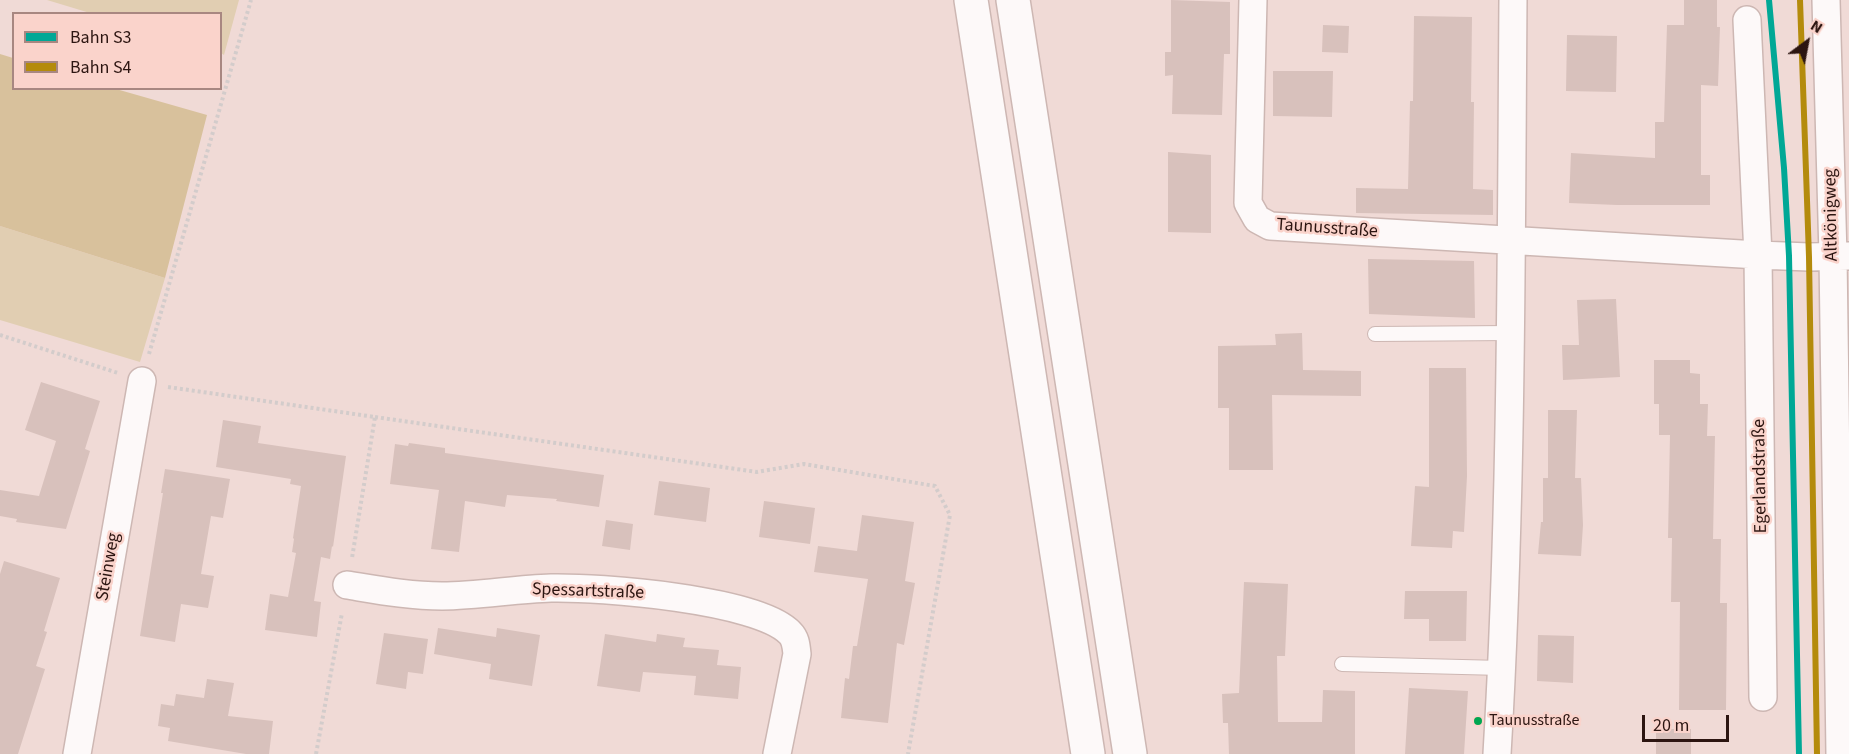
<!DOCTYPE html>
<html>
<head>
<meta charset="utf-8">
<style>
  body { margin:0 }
  #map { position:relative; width:1849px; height:754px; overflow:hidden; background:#f0dad6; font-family:"Source Sans 3",sans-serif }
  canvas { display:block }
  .legend { position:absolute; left:12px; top:12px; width:210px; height:78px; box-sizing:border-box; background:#fad3cb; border:2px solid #a88781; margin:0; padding:8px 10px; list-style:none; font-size:18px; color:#2c1511 }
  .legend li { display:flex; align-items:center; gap:12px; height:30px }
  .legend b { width:30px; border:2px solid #a88781 }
  .north { position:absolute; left:1777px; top:12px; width:60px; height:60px; -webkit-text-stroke:4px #fad3cb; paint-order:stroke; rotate:32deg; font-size:16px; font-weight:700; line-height:24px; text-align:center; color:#2c1511 }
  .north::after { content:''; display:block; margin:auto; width:21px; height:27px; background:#2c1511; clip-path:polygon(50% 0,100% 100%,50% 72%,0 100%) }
  .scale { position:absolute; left:1642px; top:715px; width:87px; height:27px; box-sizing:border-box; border:3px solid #2c1511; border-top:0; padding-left:8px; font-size:18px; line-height:21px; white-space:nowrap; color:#2c1511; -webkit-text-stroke:4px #fad3cb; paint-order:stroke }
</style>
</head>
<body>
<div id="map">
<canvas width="1849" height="754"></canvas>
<ul class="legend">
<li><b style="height:8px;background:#00a896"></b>Bahn S3</li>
<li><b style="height:8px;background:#b48b0c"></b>Bahn S4</li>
</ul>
<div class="north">N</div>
<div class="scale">20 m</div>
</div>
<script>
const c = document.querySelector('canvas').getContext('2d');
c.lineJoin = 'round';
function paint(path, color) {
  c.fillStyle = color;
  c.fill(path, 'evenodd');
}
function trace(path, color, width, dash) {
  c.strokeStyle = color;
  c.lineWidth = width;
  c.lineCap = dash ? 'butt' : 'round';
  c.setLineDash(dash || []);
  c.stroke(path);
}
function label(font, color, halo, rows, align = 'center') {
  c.font = font + ' "Source Sans 3",sans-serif';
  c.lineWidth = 5;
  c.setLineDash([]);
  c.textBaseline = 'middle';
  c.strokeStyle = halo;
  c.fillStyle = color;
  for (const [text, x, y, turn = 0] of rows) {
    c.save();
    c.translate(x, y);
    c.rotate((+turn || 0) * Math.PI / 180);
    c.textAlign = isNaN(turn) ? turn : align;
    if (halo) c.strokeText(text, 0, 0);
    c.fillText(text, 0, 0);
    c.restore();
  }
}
const green = new Path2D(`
  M 47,0 L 239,0 L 224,55 L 221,53 L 220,14 L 90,13 Z
  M 0,226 L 165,278 L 140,362 L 0,320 Z`);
const forest = new Path2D(`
  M 0,54 L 13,58 L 14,88 L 116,89 L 207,115 L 165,278 L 0,226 Z`);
const building = new Path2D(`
  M 1171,0 L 1230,2 L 1230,54 L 1224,54 L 1222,115 L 1172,114 L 1173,75 L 1165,76 L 1165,52 L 1171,52 Z
  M 1684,0 L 1717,0 L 1717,27 L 1720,27 L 1718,86 L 1701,85 L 1701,175 L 1710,175 L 1710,205 L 1617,205 L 1569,203 L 1571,153 L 1655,158 L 1655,122 L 1664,122 L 1667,25 L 1684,25 Z
  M 1414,16 L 1472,17 L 1471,102 L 1474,102 L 1473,189 L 1493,190 L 1493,215 L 1356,213 L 1356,188 L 1408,189 L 1410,101 L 1413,101 Z
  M 1323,25 L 1349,26 L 1348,53 L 1322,52 Z
  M 1567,35 L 1617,36 L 1616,92 L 1566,91 Z
  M 1273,71 L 1333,71 L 1332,117 L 1273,116 Z
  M 1168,152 L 1211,155 L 1211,233 L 1168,232 Z
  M 1368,259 L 1474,261 L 1475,318 L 1369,314 Z
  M 1616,299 L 1620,377 L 1563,380 L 1562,345 L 1579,345 L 1577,300 Z
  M 1302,333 L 1303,370 L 1361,371 L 1361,396 L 1272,395 L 1273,470 L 1229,470 L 1229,408 L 1218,408 L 1218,346 L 1276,345 L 1275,334 Z
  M 1654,360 L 1690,360 L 1690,373 L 1700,374 L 1700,404 L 1708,404 L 1707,436 L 1715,436 L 1713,539 L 1721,539 L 1720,603 L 1727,603 L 1726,710 L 1679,710 L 1680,602 L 1671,602 L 1672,538 L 1668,538 L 1670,435 L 1659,435 L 1659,404 L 1654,404 Z
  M 1429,368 L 1466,368 L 1467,476 L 1464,532 L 1453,531 L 1452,548 L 1411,546 L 1415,486 L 1429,487 Z
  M 41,382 L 100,401 L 85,449 L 90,451 L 66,529 L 16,522 L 17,519 L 0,516 L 0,490 L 39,496 L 56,441 L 25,430 Z
  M 1548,410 L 1577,410 L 1575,478 L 1581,478 L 1583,525 L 1581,556 L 1538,554 L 1541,522 L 1543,522 L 1543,478 L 1548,478 Z
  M 223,420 L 261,426 L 258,443 L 346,456 L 333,547 L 332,546 L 330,559 L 321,557 L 314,601 L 321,602 L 317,637 L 265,630 L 270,594 L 288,597 L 296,553 L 292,552 L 294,539 L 293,538 L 301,486 L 290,484 L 291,479 L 216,467 Z
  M 409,443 L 445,448 L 445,453 L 604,475 L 599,507 L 556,501 L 557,499 L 507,495 L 505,507 L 465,501 L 459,552 L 431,549 L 439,490 L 390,484 L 395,444 L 408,446 Z
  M 165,469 L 230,479 L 223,518 L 211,516 L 201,574 L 214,576 L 208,608 L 181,604 L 175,642 L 140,636 L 163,493 L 161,493 Z
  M 659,481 L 710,488 L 706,522 L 654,515 Z
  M 764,501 L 815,508 L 810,544 L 759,537 Z
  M 862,515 L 914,522 L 905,581 L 915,583 L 904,645 L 897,643 L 888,723 L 841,718 L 845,678 L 849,679 L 853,646 L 857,646 L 868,579 L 814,572 L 818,546 L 857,551 Z
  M 606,520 L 633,524 L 630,550 L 602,546 Z
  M 4,561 L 60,578 L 44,631 L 47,632 L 36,666 L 45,669 L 18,754 L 0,754 L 0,574 Z
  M 1244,582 L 1288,584 L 1285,656 L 1277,656 L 1278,722 L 1322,722 L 1323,690 L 1355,691 L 1355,754 L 1229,754 L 1228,723 L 1223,723 L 1222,694 L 1239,693 Z
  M 1405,591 L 1467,591 L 1466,641 L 1429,641 L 1429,619 L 1404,619 Z
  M 438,628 L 496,637 L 497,628 L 540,635 L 532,686 L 489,679 L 491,664 L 434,654 Z
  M 384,633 L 428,639 L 423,674 L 408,672 L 406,689 L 376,684 Z
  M 605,634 L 656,642 L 657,634 L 685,638 L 683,647 L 719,650 L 717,665 L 741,667 L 738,699 L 694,695 L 696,676 L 643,672 L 640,692 L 597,686 Z
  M 1538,635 L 1574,636 L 1573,683 L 1537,681 Z
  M 207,679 L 234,683 L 228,716 L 273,721 L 269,754 L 246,754 L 168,741 L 170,728 L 158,726 L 161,704 L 174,706 L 176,694 L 204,698 Z
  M 1409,688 L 1468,691 L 1464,754 L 1405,754 Z
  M 1656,729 L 1691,729 L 1691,754 L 1656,754 Z`);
const path = new Path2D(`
  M 0,335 L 118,373
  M 149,354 L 251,0
  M 168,387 L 375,417 L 352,558
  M 375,417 L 757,472 L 804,464 L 935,486 L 950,515 L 908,754
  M 316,754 L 342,613`);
const lane = new Path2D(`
  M 1375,334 L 1511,333
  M 1342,664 L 1502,668`);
const street = new Path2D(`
  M 1253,0 L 1248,203 L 1257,219 L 1270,226 L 1758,255 L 1809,257 L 1849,256
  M 1826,0 L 1833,256 L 1840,754
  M 1747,20 L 1758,255 L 1763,697
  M 347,585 C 378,590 410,596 442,596 C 478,596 515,589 551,588 C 599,587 758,599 790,633 C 796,639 796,646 797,654 L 777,754
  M 77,754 L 142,381
  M 1497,754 C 1512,503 1511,251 1513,0`);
const highway = new Path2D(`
  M 971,0 L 1088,754
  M 1013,0 L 1130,754`);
const rail1 = new Path2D(`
  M 1769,0 L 1784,168 L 1789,256 L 1799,754`);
const rail2 = new Path2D(`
  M 1800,0 L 1809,257 L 1817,754`);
const markers = [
  [1478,721,5,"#00a651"]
];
const busNames = [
  ["Taunusstraße",1489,721]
];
const streetNames = [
  ["Altkönigweg",1832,215,-91],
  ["Taunusstraße",1327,229,4],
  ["Egerlandstraße",1761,476,-91],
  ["Steinweg",109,567,-80],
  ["Spessartstraße",588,592,2]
];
paint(green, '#e1ceb2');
paint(forest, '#d8c19c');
paint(building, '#d8c1bc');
trace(lane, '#cdb7b3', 16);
trace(street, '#cdb7b3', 30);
trace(highway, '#cdb7b3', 36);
trace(path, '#d3cccb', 4, [3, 3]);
trace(lane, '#fdf9f9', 14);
trace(street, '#fdf9f9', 27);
trace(highway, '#fdf9f9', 33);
trace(rail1, '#00a896', 6);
trace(rail2, '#b48b0c', 6);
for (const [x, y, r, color] of markers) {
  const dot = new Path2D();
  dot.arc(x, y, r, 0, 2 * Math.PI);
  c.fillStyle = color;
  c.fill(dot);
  trace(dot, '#fad3cb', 2);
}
label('16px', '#2c1511', '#fad3cb', busNames, 'left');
label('18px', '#2c1511', '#fad3cb', streetNames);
</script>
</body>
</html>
